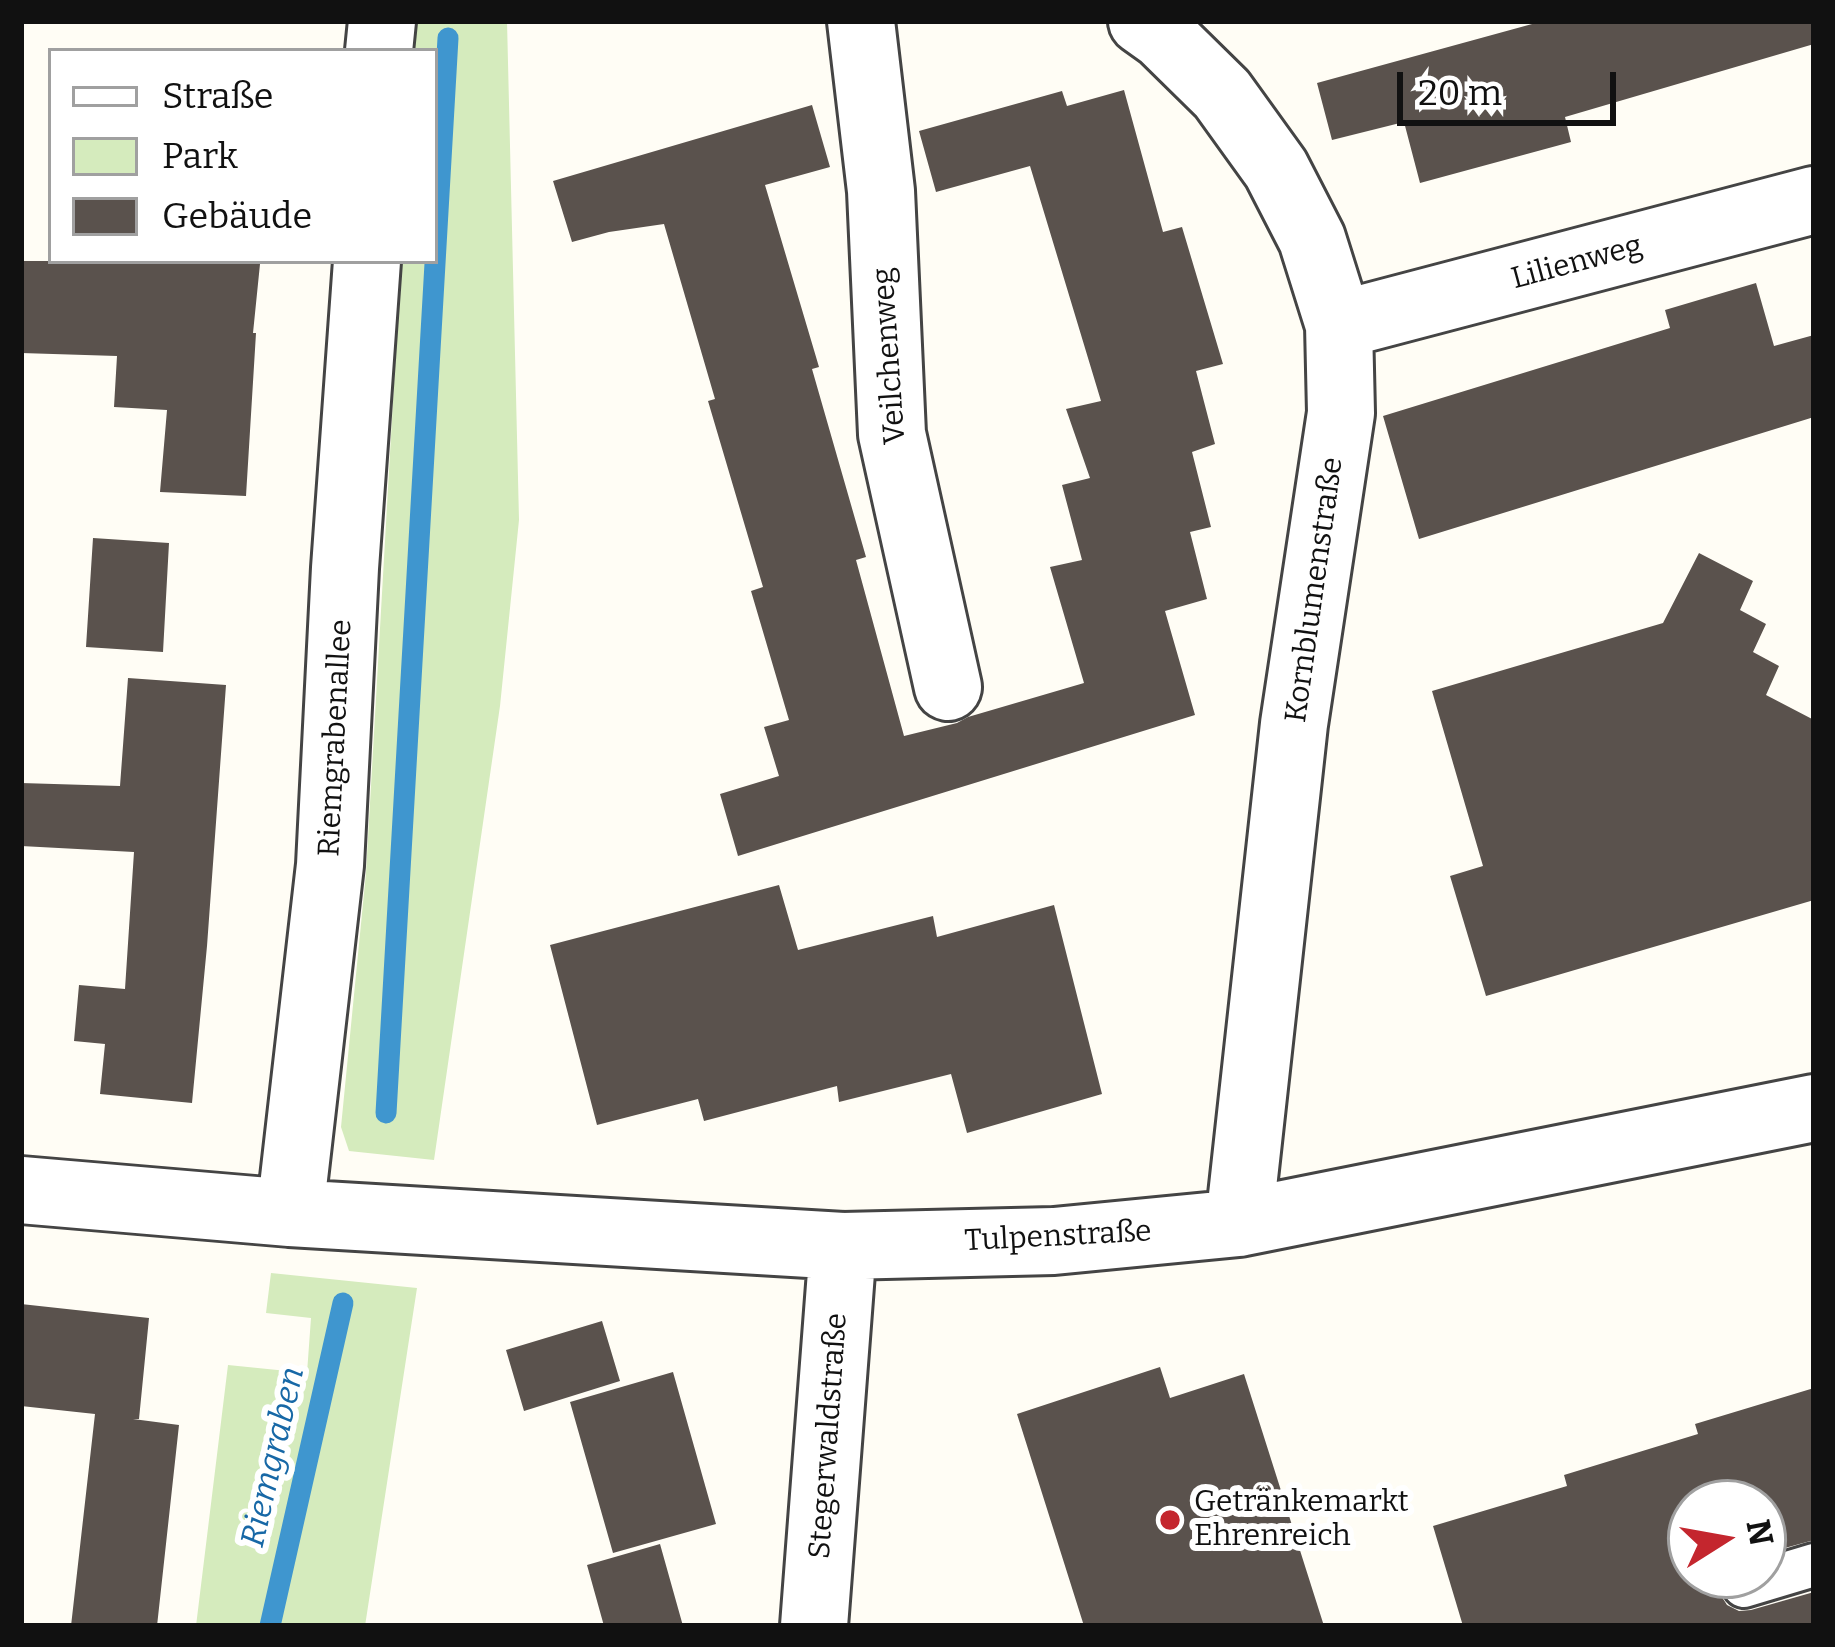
<!DOCTYPE html>
<html>
<head>
<meta charset="utf-8">
<style>
  body { margin:0 }
  #map { position:relative; width:1835px; height:1647px; overflow:hidden; background:#fffdf5; font-family:Bitter,serif }
  canvas { display:block }
  .frame { position:absolute; inset:0; border:24px solid #111; pointer-events:none }
  .legend { position:absolute; left:48px; top:48px; width:390px; height:216px; box-sizing:border-box; background:#fff; border:3px solid #a0a0a0; margin:0; padding:15px 21px; list-style:none; font-size:36px; color:#111 }
  .legend li { display:flex; align-items:center; gap:24px; height:60px }
  .legend b { width:60px; border:3px solid #a0a0a0 }
  .north { position:absolute; left:1667px; top:1479px; width:120px; height:120px; box-sizing:border-box; background:#fff; border:3px solid #a0a0a0; border-radius:50%; rotate:79deg; font-size:33px; font-weight:700; line-height:48px; text-align:center; color:#111 }
  .north::after { content:''; display:block; margin:auto; width:42px; height:54px; background:#c4262e; clip-path:polygon(50% 0,100% 100%,50% 72%,0 100%) }
  .scale { position:absolute; left:1397px; top:72px; width:219px; height:54px; box-sizing:border-box; border:6px solid #111; border-top:0; padding-left:15px; font-size:36px; line-height:42px; white-space:nowrap; color:#111; -webkit-text-stroke:9px #fff; paint-order:stroke }
</style>
</head>
<body>
<div id="map">
<canvas width="1835" height="1647"></canvas>
<div class="frame"></div>
<ul class="legend">
<li><b style="height:15px;background:#fff"></b>Straße</li>
<li><b style="height:33px;background:#d5ebbd"></b>Park</li>
<li><b style="height:33px;background:#5a524d"></b>Gebäude</li>
</ul>
<div class="north">N</div>
<div class="scale">20 m</div>
</div>
<script>
const c = document.querySelector('canvas').getContext('2d');
c.lineJoin = 'round';
function paint(path, color) {
  c.fillStyle = color;
  c.fill(path, 'evenodd');
}
function trace(path, color, width, dash) {
  c.strokeStyle = color;
  c.lineWidth = width;
  c.lineCap = dash ? 'butt' : 'round';
  c.setLineDash(dash || []);
  c.stroke(path);
}
function label(font, color, halo, rows, align = 'center') {
  c.font = font + ' Bitter,serif';
  c.lineWidth = 12;
  c.setLineDash([]);
  c.textBaseline = 'middle';
  c.strokeStyle = halo;
  c.fillStyle = color;
  for (const [text, x, y, turn = 0] of rows) {
    c.save();
    c.translate(x, y);
    c.rotate((+turn || 0) * Math.PI / 180);
    c.textAlign = isNaN(turn) ? turn : align;
    if (halo) c.strokeText(text, 0, 0);
    c.fillText(text, 0, 0);
    c.restore();
  }
}
const green = new Path2D(`
  M 415,21 L 507,21 L 519,520 L 500,706 L 434,1160 L 349,1151 L 341,1127 L 366,873 L 401,261 L 435,261 L 435,51 L 413,51 Z
  M 271,1273 L 417,1288 L 365,1626 L 196,1626 L 228,1365 L 307,1373 L 311,1318 L 266,1313 Z`);
const stream = new Path2D(`
  M 386,1113 L 448,38
  M 270,1626 L 343,1303`);
const building = new Path2D(`
  M 1543,21 L 1814,21 L 1814,44 L 1565,117 L 1571,142 L 1420,183 L 1404,122 L 1332,140 L 1317,83 Z
  M 1124,90 L 1163,232 L 1182,227 L 1223,364 L 1196,371 L 1215,444 L 1192,452 L 1211,527 L 1190,532 L 1207,599 L 1165,611 L 1195,715 L 738,856 L 720,794 L 779,776 L 764,727 L 789,720 L 751,591 L 763,587 L 708,401 L 715,399 L 664,224 L 609,232 L 572,242 L 553,181 L 812,105 L 830,167 L 765,185 L 819,367 L 812,369 L 866,557 L 856,560 L 904,736 L 957,723 L 968,717 L 1084,683 L 1050,567 L 1082,560 L 1062,485 L 1090,478 L 1066,409 L 1101,401 L 1030,166 L 936,192 L 919,131 L 1062,91 L 1067,106 Z
  M 21,261 L 223,261 L 260,264 L 253,333 L 256,333 L 246,496 L 160,492 L 167,410 L 114,407 L 117,356 L 21,353 Z
  M 1756,283 L 1774,346 L 1814,335 L 1814,417 L 1419,539 L 1383,416 L 1670,328 L 1665,310 Z
  M 93,538 L 169,543 L 163,652 L 86,647 Z
  M 1699,553 L 1753,581 L 1740,610 L 1766,624 L 1753,652 L 1779,666 L 1766,695 L 1814,720 L 1814,900 L 1486,996 L 1450,876 L 1483,866 L 1432,691 L 1663,623 Z
  M 128,678 L 226,685 L 207,946 L 192,1103 L 100,1094 L 105,1044 L 74,1041 L 79,985 L 125,989 L 134,852 L 21,846 L 21,783 L 120,786 Z
  M 779,885 L 798,950 L 933,916 L 937,937 L 1054,905 L 1102,1094 L 967,1133 L 951,1074 L 839,1102 L 837,1086 L 704,1121 L 698,1099 L 597,1125 L 550,945 Z
  M 21,1304 L 149,1318 L 139,1419 L 133,1419 L 179,1425 L 157,1626 L 71,1626 L 95,1414 L 21,1406 Z
  M 602,1321 L 620,1381 L 524,1411 L 506,1350 Z
  M 1160,1367 L 1170,1398 L 1244,1374 L 1324,1626 L 1084,1626 L 1017,1414 Z
  M 673,1372 L 716,1524 L 613,1553 L 570,1402 Z
  M 1814,1388 L 1814,1540 L 1763,1554 L 1763,1503 L 1691,1503 L 1691,1575 L 1722,1575 L 1719,1581 L 1720,1594 L 1727,1605 L 1739,1611 L 1751,1610 L 1814,1592 L 1814,1626 L 1463,1626 L 1433,1526 L 1567,1486 L 1564,1475 L 1698,1434 L 1695,1424 Z
  M 660,1544 L 683,1626 L 604,1626 L 587,1565 Z`);
const lane = new Path2D(`
  M 1744,1586 L 1814,1565`);
const street = new Path2D(`
  M 861,21 L 881,191 L 892,434 L 948,687
  M 1142,21 L 1163,36 L 1222,94 L 1276,169 L 1312,239 L 1339,325 L 1341,413 L 1294,724 L 1239,1223
  M 379,51 L 382,21
  M 1339,325 L 1814,200
  M 21,1190 L 290,1213 L 843,1246 L 1054,1241 L 1239,1223 L 1814,1108
  M 290,1213 L 330,865 L 345,568 L 367,261
  M 814,1626 L 843,1246`);
const markers = [
  [1170,1520,12,"#c4262e"]
];
const streetNames = [
  ["Lilienweg",1577,263,-15],
  ["Veilchenweg",890,356,-94],
  ["Kornblumenstraße",1315,590,-82],
  ["Riemgrabenallee",336,738,-87],
  ["Tulpenstraße",1058,1237,-3],
  ["Stegerwaldstraße",829,1436,-86]
];
const poiNames = [
  ["Getränkemarkt",1194,1503],
  ["Ehrenreich",1194,1537]
];
const waterNames = [
  ["Riemgraben",274,1457,-77]
];
paint(green, '#d5ebbd');
trace(stream, '#3f96cf', 21);
paint(building, '#5a524d');
trace(lane, '#444', 48);
trace(street, '#444', 72);
trace(lane, '#fff', 42);
trace(street, '#fff', 66);
for (const [x, y, r, color] of markers) {
  const dot = new Path2D();
  dot.arc(x, y, r, 0, 2 * Math.PI);
  c.fillStyle = color;
  c.fill(dot);
  trace(dot, '#fff', 4.5);
}
label('30px', '#111', '#fff', streetNames);
label('30px', '#111', '#fff', poiNames, 'left');
label('italic 33px', '#1768a6', '#fff', waterNames);
</script>
</body>
</html>
